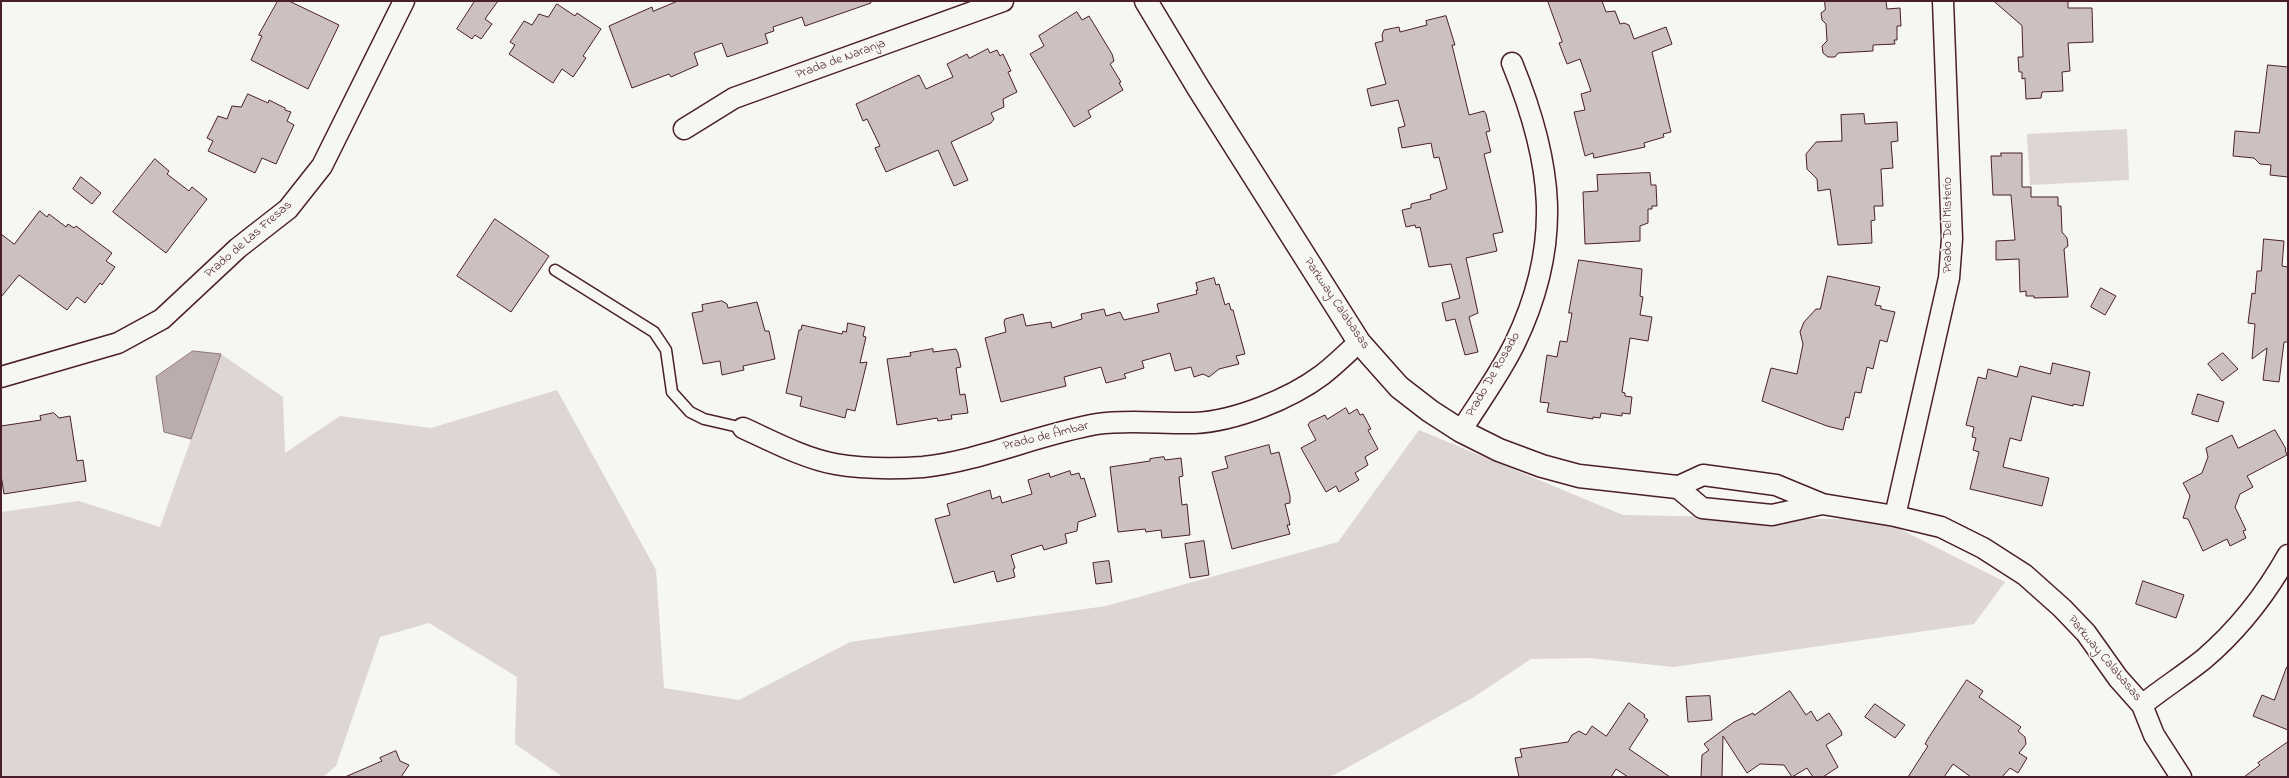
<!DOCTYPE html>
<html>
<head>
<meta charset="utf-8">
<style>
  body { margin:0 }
  #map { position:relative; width:2289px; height:778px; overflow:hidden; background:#f6f6f2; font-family:"Indie Flower",sans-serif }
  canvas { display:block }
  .frame { position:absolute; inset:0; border:2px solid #4a1f2b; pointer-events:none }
</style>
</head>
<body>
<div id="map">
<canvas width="2289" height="778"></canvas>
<div class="frame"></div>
</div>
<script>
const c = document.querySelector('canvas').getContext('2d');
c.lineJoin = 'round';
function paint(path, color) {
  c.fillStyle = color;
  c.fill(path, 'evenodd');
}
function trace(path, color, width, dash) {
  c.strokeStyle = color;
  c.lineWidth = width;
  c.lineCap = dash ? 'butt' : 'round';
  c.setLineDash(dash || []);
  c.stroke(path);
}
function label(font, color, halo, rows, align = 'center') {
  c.font = font + ' "Indie Flower",sans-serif';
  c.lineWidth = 3;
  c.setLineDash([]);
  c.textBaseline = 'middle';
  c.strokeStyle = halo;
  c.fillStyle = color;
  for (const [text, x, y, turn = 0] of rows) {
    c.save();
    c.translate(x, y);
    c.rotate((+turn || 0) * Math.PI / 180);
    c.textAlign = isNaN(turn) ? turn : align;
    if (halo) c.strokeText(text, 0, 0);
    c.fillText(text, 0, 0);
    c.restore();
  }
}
const green = new Path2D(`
  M 2127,129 L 2129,180 L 2030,185 L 2027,134 Z
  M 221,354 L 283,397 L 285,453 L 340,416 L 431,428 L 557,390 L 656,570 L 664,688 L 739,700 L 850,642 L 1106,606 L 1338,542 L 1419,430 L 1623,515 L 1882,520 L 2005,582 L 1974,624 L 1673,667 L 1589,658 L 1531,659 L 1474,697 L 1334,775 L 1325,777 L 563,777 L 515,744 L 517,677 L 429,623 L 380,637 L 336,766 L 323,777 L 1,777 L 1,512 L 79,501 L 160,527 Z`);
const water = new Path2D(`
  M 193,351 L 221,354 L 191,439 L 164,432 L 156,377 Z`);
const building = new Path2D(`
  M 278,1 L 289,1 L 339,25 L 308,89 L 251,60 L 262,36 L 259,35 Z
  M 475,1 L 498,1 L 485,19 L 492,24 L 481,39 L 475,35 L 472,39 L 457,29 Z
  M 678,1 L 870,1 L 871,3 L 805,26 L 802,17 L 773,27 L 774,31 L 765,34 L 768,43 L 727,57 L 722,43 L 694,53 L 698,65 L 671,77 L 669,74 L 632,88 L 609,26 L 652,7 L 653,11 Z
  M 1548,1 L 1602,1 L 1606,12 L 1615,11 L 1620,24 L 1624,23 L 1629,25 L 1634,39 L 1666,27 L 1672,44 L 1652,52 L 1671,132 L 1663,134 L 1664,137 L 1644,143 L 1645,147 L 1594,158 L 1593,153 L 1585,156 L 1574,112 L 1585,110 L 1581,94 L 1591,91 L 1580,59 L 1567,64 L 1559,43 L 1562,42 Z
  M 1825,1 L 1886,1 L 1887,9 L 1900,8 L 1901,26 L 1897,26 L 1897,40 L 1894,40 L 1895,44 L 1873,45 L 1873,51 L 1838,53 L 1835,57 L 1828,57 L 1823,53 L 1822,46 L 1827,41 L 1826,24 L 1822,20 L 1821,13 L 1825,10 Z
  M 1994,1 L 2068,1 L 2068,8 L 2092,8 L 2093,42 L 2068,43 L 2070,71 L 2062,72 L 2063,91 L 2042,92 L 2041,98 L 2026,99 L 2025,78 L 2022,79 L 2022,72 L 2019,72 L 2018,57 L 2023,57 L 2022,26 Z
  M 557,4 L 575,16 L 577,13 L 601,29 L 583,56 L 586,58 L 573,77 L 562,69 L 553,83 L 509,54 L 515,45 L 510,42 L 524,21 L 532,25 L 539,14 L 548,17 Z
  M 1077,12 L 1082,20 L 1089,16 L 1112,54 L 1114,61 L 1110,64 L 1121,82 L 1119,83 L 1123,90 L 1088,111 L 1091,117 L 1074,127 L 1030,54 L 1044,46 L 1039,36 Z
  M 1446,16 L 1455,45 L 1452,45 L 1469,115 L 1484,111 L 1486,114 L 1490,131 L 1486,132 L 1491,152 L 1484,154 L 1503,232 L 1493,234 L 1497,251 L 1466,258 L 1478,313 L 1469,317 L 1478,352 L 1465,355 L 1455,319 L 1446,321 L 1442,303 L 1460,298 L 1451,264 L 1429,267 L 1420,227 L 1416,228 L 1415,225 L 1406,227 L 1402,210 L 1411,208 L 1411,204 L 1431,199 L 1430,195 L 1447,189 L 1439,157 L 1434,158 L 1431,143 L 1402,148 L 1398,128 L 1405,126 L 1398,100 L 1371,106 L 1367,89 L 1386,84 L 1375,43 L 1383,41 L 1382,35 L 1384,30 L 1399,27 L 1400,32 L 1427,25 L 1426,21 Z
  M 988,49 L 990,53 L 997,50 L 1000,56 L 1003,54 L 1011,71 L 1008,72 L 1017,92 L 1003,99 L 1004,107 L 991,113 L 994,119 L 991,123 L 951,142 L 968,180 L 954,186 L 938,150 L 886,172 L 875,148 L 880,146 L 867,119 L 863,121 L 856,104 L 919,75 L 926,89 L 953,77 L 947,64 L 967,54 L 969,58 Z
  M 2268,65 L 2288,67 L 2288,177 L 2270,175 L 2271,165 L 2260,164 L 2254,158 L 2233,156 L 2235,131 L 2259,133 Z
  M 248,94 L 268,103 L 269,100 L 285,108 L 285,110 L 291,112 L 287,121 L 294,125 L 276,164 L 262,158 L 255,173 L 208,151 L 213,141 L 207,138 L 218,116 L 227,119 L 232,106 L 241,107 Z
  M 1864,114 L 1865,124 L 1897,122 L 1898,141 L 1891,142 L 1893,168 L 1881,169 L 1883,206 L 1874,206 L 1875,220 L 1871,221 L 1872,243 L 1838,245 L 1830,189 L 1818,191 L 1817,179 L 1807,169 L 1806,154 L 1816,142 L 1842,141 L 1841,115 Z
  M 2001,153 L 2022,153 L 2022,187 L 2031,187 L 2031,197 L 2058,197 L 2058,206 L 2061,206 L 2062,232 L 2067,238 L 2068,246 L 2064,249 L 2068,297 L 2034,298 L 2034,296 L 2026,296 L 2026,291 L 2020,292 L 2019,259 L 1996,260 L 1996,241 L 2015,240 L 2011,195 L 1993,195 L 1991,156 L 2001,156 Z
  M 155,159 L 169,171 L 167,174 L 189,191 L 192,187 L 207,199 L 166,253 L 113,212 Z
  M 1650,173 L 1651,185 L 1656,185 L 1657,206 L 1652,206 L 1652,209 L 1648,209 L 1648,223 L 1640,226 L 1640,241 L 1585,244 L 1583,192 L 1598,191 L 1597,175 Z
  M 81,177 L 101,193 L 92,204 L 73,189 Z
  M 40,211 L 47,217 L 49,214 L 66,227 L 68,224 L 74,228 L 76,226 L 112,253 L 106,261 L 115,267 L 102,285 L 100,283 L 85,303 L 77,297 L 67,310 L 19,275 L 1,297 L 1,234 L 14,244 Z
  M 495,219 L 549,256 L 511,312 L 457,276 Z
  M 2264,239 L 2284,241 L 2282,266 L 2288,267 L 2288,342 L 2284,342 L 2279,382 L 2263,380 L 2267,348 L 2252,359 L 2255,324 L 2248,323 L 2252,293 L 2255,294 L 2257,271 L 2261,271 Z
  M 1579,260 L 1642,269 L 1640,296 L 1643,297 L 1640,315 L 1652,317 L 1648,341 L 1630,338 L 1622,392 L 1625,393 L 1625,396 L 1632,397 L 1630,414 L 1622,413 L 1622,416 L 1601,413 L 1600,418 L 1593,417 L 1593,419 L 1547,412 L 1549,403 L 1540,402 L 1547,355 L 1557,357 L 1560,341 L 1567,342 L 1572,313 L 1569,313 Z
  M 1828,276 L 1880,287 L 1875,305 L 1881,306 L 1881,309 L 1895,312 L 1887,342 L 1880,340 L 1873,369 L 1867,367 L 1861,393 L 1855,392 L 1849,418 L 1846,417 L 1843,430 L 1827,426 L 1762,401 L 1771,368 L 1797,374 L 1803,344 L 1800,332 L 1804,322 L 1816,309 L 1820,309 Z
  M 1214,278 L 1216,285 L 1219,284 L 1225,305 L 1229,303 L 1231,310 L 1233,310 L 1245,354 L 1236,356 L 1239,364 L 1219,369 L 1209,377 L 1203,374 L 1194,377 L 1191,367 L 1175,371 L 1170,353 L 1142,361 L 1144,368 L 1124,374 L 1126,378 L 1106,383 L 1101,367 L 1064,377 L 1066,386 L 1001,402 L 985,338 L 1006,332 L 1004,322 L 1005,319 L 1023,314 L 1026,326 L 1051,322 L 1052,328 L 1082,319 L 1081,314 L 1104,309 L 1106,316 L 1120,312 L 1124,320 L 1159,312 L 1157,304 L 1197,294 L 1196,290 L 1198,290 L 1196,283 Z
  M 2101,288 L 2116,296 L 2105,315 L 2091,307 Z
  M 722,301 L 727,304 L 728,308 L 757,302 L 765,331 L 769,331 L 775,359 L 743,366 L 744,370 L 722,375 L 720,361 L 703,364 L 692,313 L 703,311 L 702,305 Z
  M 848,323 L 865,327 L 863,336 L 866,337 L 860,363 L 867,362 L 855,411 L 847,409 L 845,418 L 800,406 L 802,397 L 786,393 L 799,330 L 801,330 L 802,325 L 842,334 L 843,331 L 846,332 Z
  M 933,349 L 933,352 L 956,349 L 958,353 L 961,367 L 956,368 L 960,395 L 965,394 L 968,413 L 951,415 L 952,419 L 938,421 L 937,418 L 897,425 L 887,359 L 911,356 L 910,353 Z
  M 2223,353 L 2238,369 L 2222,381 L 2208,364 Z
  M 2053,363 L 2090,372 L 2083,406 L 2073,404 L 2073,406 L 2032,396 L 2021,441 L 2010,438 L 2003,467 L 2049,478 L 2042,506 L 1970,489 L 1979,452 L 1973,450 L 1976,438 L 1972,437 L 1974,427 L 1966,425 L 1978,377 L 1986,379 L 1988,369 L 2017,377 L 2020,366 L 2050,374 Z
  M 2198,394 L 2224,402 L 2218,422 L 2192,414 Z
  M 1346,408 L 1349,414 L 1357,409 L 1360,415 L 1363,414 L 1371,429 L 1368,430 L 1378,449 L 1365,457 L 1368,465 L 1355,473 L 1359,480 L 1339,492 L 1336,486 L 1326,492 L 1301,448 L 1316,440 L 1308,425 L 1310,422 L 1325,415 L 1327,419 Z
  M 54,413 L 59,418 L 70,416 L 77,461 L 83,460 L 86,481 L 4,494 L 1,475 L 1,426 L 41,420 L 40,416 Z
  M 2275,430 L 2286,449 L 2285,450 L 2287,455 L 2247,476 L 2253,487 L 2240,494 L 2235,507 L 2246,530 L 2243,531 L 2246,538 L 2230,546 L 2227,539 L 2203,551 L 2188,519 L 2183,518 L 2190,496 L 2183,483 L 2202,473 L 2208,457 L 2206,448 L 2232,435 L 2238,448 Z
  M 1269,445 L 1271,454 L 1279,452 L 1290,496 L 1290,503 L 1285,504 L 1290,525 L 1287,525 L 1290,534 L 1232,549 L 1212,472 L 1228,468 L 1225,457 Z
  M 1164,457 L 1165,460 L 1181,458 L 1183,476 L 1179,477 L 1182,505 L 1187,504 L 1190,535 L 1162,538 L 1161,530 L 1146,532 L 1145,529 L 1118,532 L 1110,467 L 1150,461 L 1150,459 Z
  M 1070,471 L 1071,475 L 1079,473 L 1081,479 L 1084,478 L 1096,516 L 1078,522 L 1077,531 L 1065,534 L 1067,543 L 1044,550 L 1042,545 L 1011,555 L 1015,568 L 1013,569 L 1015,577 L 997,582 L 994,571 L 954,583 L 935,519 L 950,515 L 947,504 L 990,490 L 992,499 L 1000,496 L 1002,503 L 1032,494 L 1028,480 L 1049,473 L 1050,477 Z
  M 1204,541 L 1209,575 L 1190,578 L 1185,544 Z
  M 1109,561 L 1112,582 L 1096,584 L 1093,563 Z
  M 2143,581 L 2184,595 L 2176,618 L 2136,604 Z
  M 2287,667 L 2288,667 L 2288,730 L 2253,716 L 2262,695 L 2274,700 Z
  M 1967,680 L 1983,691 L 1979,697 L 2021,727 L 2018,731 L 2025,737 L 2026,744 L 2019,753 L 2027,758 L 2018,773 L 2010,768 L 2002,777 L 1971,777 L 1953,764 L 1944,777 L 1908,777 L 1928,746 L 1925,744 L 1929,737 Z
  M 1790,691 L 1806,715 L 1811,711 L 1817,721 L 1829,713 L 1841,731 L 1842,735 L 1826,745 L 1838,767 L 1823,777 L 1813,777 L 1807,768 L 1792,777 L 1784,765 L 1760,764 L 1747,773 L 1723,736 L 1722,777 L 1701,777 L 1702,755 L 1709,750 L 1704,744 L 1734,722 L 1753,713 L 1754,715 Z
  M 1710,696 L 1712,720 L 1688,722 L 1686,697 Z
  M 1629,703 L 1645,715 L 1644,717 L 1648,720 L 1629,749 L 1670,777 L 1628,777 L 1616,769 L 1611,777 L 1519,777 L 1515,758 L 1522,757 L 1520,749 L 1568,742 L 1572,735 L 1579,731 L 1586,735 L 1592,726 L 1606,736 Z
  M 1875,704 L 1905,725 L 1895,738 L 1865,717 Z
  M 2288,742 L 2288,777 L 2244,777 L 2260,765 L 2258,763 Z
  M 396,751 L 400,761 L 409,765 L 401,777 L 345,777 L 382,761 L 380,758 Z`);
const service = new Path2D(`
  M 555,270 L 654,332 L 666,350 L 672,392 L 690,412 L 704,419 L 743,428`);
const minor = new Path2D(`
  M 684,129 L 734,98 L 1003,1
  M 1,377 L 118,343 L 162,319 L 238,248 L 288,209 L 322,166 L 404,1
  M 743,428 C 772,441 803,458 835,464 C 863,469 893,469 923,467 C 980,461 1039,434 1097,424 C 1129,419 1163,424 1195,423 C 1235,421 1290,399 1322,375 C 1335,365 1347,353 1359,342
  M 1461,431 C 1479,402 1500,374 1515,343 C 1563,243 1553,163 1512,63
  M 1822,504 L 1772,515 L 1702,508 L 1677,487 L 1703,475 L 1776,485 L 1822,504 L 1895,516 L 1941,527 L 1983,548 L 2025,575 L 2062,608 L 2086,633 L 2118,678 L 2142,705 L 2154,735 L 2181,777
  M 1895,516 L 1949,278 L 1952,239 L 1943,1
  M 2142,705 C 2162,689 2184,675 2204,659 C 2238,630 2266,594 2288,555`);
const tertiary = new Path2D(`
  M 1146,1 L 1199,89 L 1359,342 L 1399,387 L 1430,411 L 1461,431 L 1499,450 L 1542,466 L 1579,476 L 1677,487`);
const streetNames = [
  ["Prada de Naranja",841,60,-20],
  ["Prado Del Misterio",1949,225,-90],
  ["Prado de Las Fresas",249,240,-41],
  ["Parkway Calabasas",1336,304,56],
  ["Prado De Rosado",1494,375,-60],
  ["Prado de Ámbar",1046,437,-14],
  ["Parkway Calabasas",2104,659,50]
];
paint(green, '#ddd6d5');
paint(water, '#bbadae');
trace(water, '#8e747a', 1);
paint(building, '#ccc1c0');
trace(building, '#4a1f2b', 1);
trace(service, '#4a1f2b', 13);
trace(minor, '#4a1f2b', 23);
trace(tertiary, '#4a1f2b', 25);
trace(service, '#f6f6f2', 10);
trace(minor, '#f6f6f2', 20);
trace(tertiary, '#f6f6f2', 22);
label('13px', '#4a1f2b', '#f6f6f2', streetNames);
</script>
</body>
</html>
